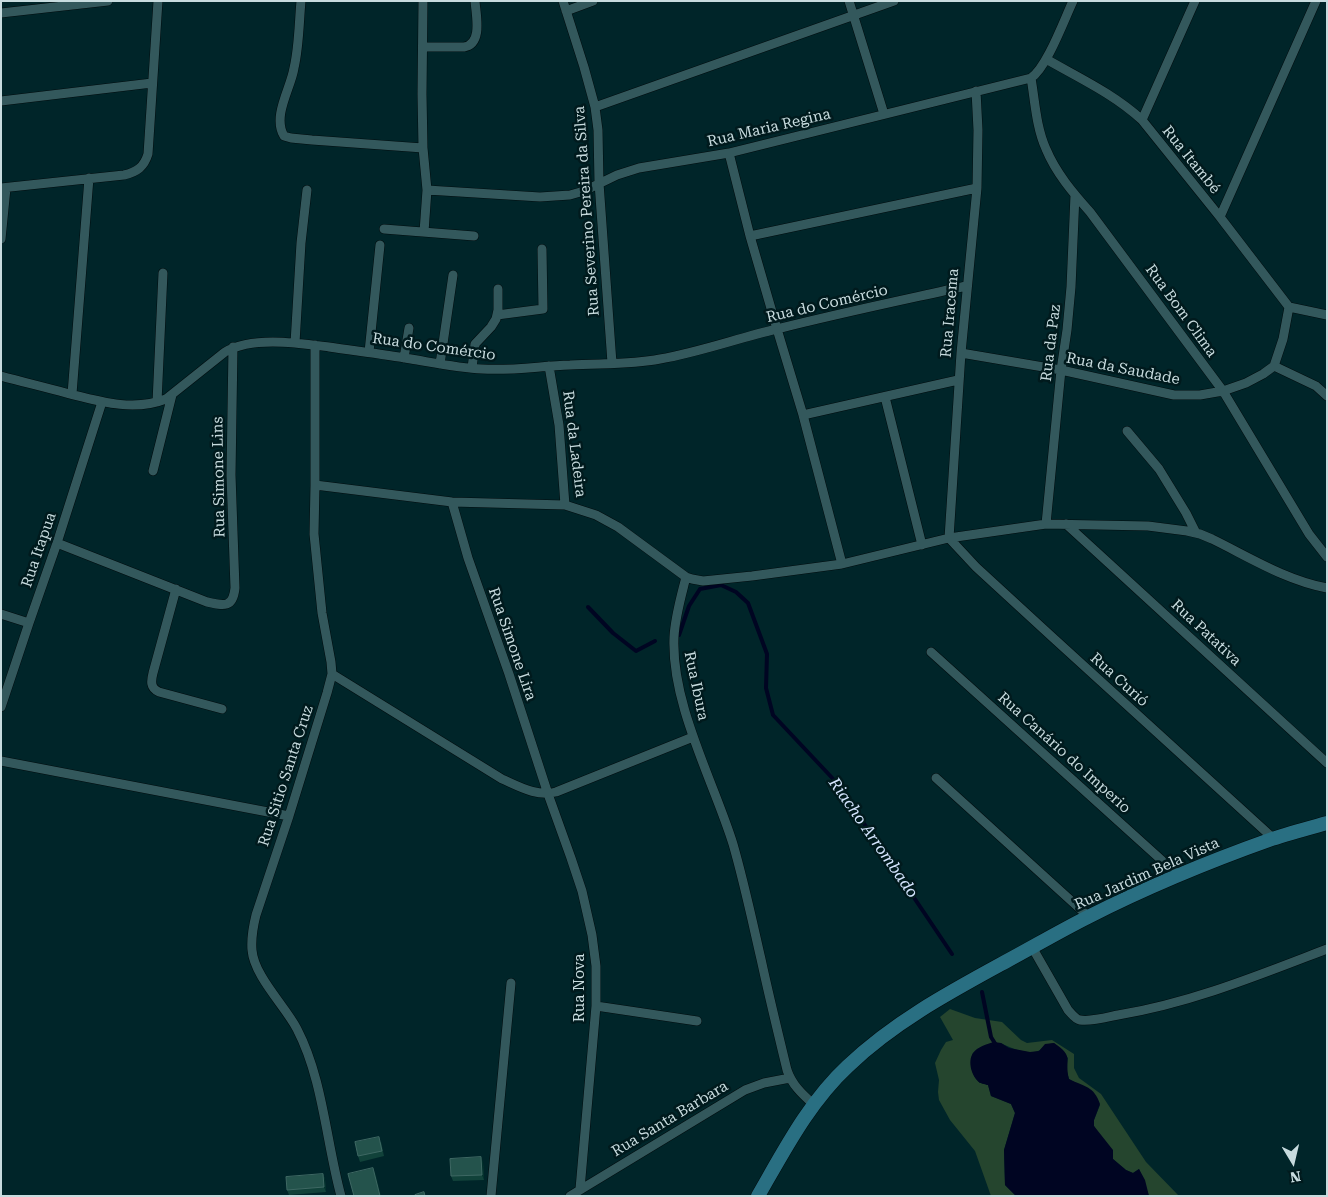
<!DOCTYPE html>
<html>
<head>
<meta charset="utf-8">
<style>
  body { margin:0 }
  #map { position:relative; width:1328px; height:1197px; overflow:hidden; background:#002529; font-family:"Roboto Serif",serif }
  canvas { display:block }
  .frame { position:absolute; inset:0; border:2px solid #c7dbde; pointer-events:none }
  .north { position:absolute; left:1268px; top:1137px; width:50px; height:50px; -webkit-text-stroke:4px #001a1d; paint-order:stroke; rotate:171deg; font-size:14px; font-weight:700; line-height:20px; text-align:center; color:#c7dbde }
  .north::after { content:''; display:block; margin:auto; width:18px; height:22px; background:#c7dbde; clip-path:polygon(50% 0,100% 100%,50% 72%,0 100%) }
</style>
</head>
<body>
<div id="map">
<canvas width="1328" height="1197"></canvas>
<div class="frame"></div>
<div class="north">N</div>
</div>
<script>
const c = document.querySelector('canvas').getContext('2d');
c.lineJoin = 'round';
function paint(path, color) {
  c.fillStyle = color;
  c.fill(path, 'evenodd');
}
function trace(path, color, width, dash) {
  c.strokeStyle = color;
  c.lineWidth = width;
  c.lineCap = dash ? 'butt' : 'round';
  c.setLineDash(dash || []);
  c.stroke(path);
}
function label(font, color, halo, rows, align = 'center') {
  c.font = font + ' "Roboto Serif",serif';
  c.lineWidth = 5;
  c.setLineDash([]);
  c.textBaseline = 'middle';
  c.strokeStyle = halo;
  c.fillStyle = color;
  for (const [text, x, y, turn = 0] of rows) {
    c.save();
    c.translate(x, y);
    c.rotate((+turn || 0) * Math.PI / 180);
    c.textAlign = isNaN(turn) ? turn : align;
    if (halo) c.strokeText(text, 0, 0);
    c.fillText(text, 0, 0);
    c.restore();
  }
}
const green = new Path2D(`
  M 950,1009 L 975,1018 L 1002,1022 L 1021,1040 L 1027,1043 L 1052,1040 L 1074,1054 L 1074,1068 L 1079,1078 L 1101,1094 L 1146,1162 L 1179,1196 L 1149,1196 L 1139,1169 L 1133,1173 L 1126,1170 L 1113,1159 L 1094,1126 L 1094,1120 L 1100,1105 L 1076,1083 L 1069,1079 L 1066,1068 L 1068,1058 L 1054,1043 C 1043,1045 1047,1045 1040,1050 C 1030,1056 1010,1048 1001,1043 L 973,1053 C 969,1062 971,1076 980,1083 C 981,1083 987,1085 988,1085 L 991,1096 L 1011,1104 L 1015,1113 L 1004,1150 L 1005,1185 L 1016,1196 L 991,1196 L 975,1151 L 950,1120 L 939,1100 L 938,1092 L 939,1080 L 935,1063 L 941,1050 L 946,1042 L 953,1040 L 940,1017 Z`);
const water = new Path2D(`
  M 994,1042 L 1001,1043 L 1009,1048 L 1030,1052 L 1039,1051 L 1045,1044 L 1054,1043 C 1075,1057 1064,1059 1069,1079 C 1085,1087 1094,1086 1100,1104 L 1094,1120 L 1094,1126 L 1113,1150 L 1113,1159 L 1126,1170 L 1133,1173 L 1139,1169 L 1145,1180 L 1149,1196 L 1016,1196 L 1005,1185 L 1004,1150 L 1015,1113 L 1011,1104 L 991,1096 L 988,1085 C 987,1085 981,1083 980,1083 C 972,1077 967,1062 973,1053 C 977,1047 987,1044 994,1042 Z`);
const stream = new Path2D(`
  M 588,607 L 613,633 L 636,651 L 655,641
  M 679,635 L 689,606 L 700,589 L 721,585 L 736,592 L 748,603 L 767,654 L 766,688 L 773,715 L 836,782 L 952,954
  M 982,992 L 991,1037 L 996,1045`);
const street = new Path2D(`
  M 301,1 C 299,23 299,47 294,68 C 291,88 272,116 284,136 L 291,138 L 312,140 L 423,148
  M 423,1 L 422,94 L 423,148 L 427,190 L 424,232
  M 563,1 L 584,67 L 595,107 L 598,130 L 599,183 L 612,363
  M 849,1 L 884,114
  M 566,11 L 593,1
  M 1,13 L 108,1
  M 423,47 L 464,47 C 483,44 476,15 475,1
  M 1046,59 C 1079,78 1114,94 1142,120 L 1220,217 L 1289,307
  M 1031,78 C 1035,101 1036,127 1046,149 C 1056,173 1073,193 1090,212 L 1223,391 L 1309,534 L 1327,557
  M 976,91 L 978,130 L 977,188 L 961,353 L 949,538 L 976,567 L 1050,635 L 1274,839
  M 1,101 L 152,83
  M 595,107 L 894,1
  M 1142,120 L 1195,1
  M 729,153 L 750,236 L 777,329 L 803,415 L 842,564
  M 1,188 L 124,175 C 137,172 144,167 148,154 L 158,1
  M 427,190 L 540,197 L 570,195 L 584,191 L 617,175 L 639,168 L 729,153 L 1031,78 C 1047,67 1064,20 1073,1
  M 1220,217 L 1316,1
  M 384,229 L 474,236
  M 750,236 L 977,188
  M 1,239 L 6,188
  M 1289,307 L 1327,315
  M 497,315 L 543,309 L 542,249
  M 295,343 L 301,243 L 307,190
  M 315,345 L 315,485 L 314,534 L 322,613 L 331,662 L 332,674 L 327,693 L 289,816 L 256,915 C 253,927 251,938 252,950 C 254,976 285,1006 297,1029 C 323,1079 326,1141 341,1196
  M 369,352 L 380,245
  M 961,353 L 1061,370 L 1174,395 L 1200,395 L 1223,391 L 1246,383 L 1263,374 L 1274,366 L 1283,339 L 1289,307
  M 404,358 L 409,328
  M 440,364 L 453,275
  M 549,366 L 559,425 L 565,505
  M 1274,366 L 1316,386 L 1327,396
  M 472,368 L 475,344 L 491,327 L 496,319 L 498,310 L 498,289
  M 1,376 C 23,382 44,387 66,393 C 98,401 133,412 166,399 L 225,352 C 252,336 298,343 329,347 C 356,351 384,354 411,359 C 435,363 459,368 482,369 C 512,371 540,366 570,365 C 600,363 630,365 660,359 C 700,352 738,338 777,329 C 840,313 903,300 966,286
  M 72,394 L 89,178
  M 885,397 L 922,545
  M 157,402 L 163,273
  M 803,415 L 958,380
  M 1127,431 L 1159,469 L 1186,513 L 1196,533
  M 153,471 L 172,395
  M 315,485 L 452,502 L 565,505 L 596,515 L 618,527 L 686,577 L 692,579 L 703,581 L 752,576 L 842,564 L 949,538 L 1046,524 L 1148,526 L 1187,531 L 1200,534 L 1212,539 C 1249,557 1285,580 1327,588
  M 452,502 L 468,558 L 509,674 L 548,794 L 571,858 L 582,891 L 592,935 L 596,966 L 596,1006 L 580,1189
  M 1046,524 L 1061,370 L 1067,330 L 1071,287 L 1075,195
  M 1066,524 L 1327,763
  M 57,543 L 207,602 C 224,606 233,608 235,588 L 231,475 L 233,347
  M 686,577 C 681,597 675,617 674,637 C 671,704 713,780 733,844 C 744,882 752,920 761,959 C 769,996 778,1033 787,1070 C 792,1085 802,1094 814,1105
  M 176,589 L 153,673 C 151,681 150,688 159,692 L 222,709
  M 1,614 L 29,623
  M 931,652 L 1178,875
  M 332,674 L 502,779 C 520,787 537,797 556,792 L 693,737
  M 1,707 L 29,623 L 57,543 L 102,402
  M 1,761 L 289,816
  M 936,778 L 1089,917
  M 1032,947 L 1068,1010 C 1072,1014 1075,1019 1080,1020 C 1091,1022 1108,1017 1118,1015 C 1191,1003 1259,975 1327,949
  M 596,1006 L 697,1021
  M 491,1196 L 511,983
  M 570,1196 L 745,1090 L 764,1083 L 790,1078`);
const secondary = new Path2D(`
  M 758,1196 C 784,1151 809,1102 848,1066 C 894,1022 950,992 1005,962 C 1033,947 1060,931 1088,917 C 1147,887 1210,861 1272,839 C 1290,833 1309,828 1327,823`);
const wall = new Path2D(`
  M 381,1142 L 384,1156 L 360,1162 L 358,1156 Z
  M 483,1162 L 484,1180 L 453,1181 L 451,1176 Z
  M 323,1174 L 325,1179 L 326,1192 L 289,1195 L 287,1190 Z`);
const shadedWall = new Path2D(`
  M 481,1157 L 483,1162 L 484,1180 L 482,1175 Z
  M 373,1168 L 376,1175 L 381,1196 L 380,1196 Z
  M 323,1174 L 325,1179 L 326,1192 L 324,1187 Z`);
const building = new Path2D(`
  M 379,1137 L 382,1151 L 358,1156 L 355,1142 Z
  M 481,1157 L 482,1175 L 451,1176 L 450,1159 Z
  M 373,1168 L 380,1196 L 354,1196 L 348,1174 Z
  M 323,1174 L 324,1187 L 287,1190 L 286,1177 Z
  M 424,1192 L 425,1196 L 415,1196 L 415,1195 Z`);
const streetNames = [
  ["Rua Maria Regina",769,128,-13],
  ["Rua Itambé",1191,160,51],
  ["Rua Severino Pereira da Silva",587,211,-94],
  ["Rua do Comércio",827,304,-13],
  ["Rua Bom Clima",1181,311,54],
  ["Rua Iracema",950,313,-85],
  ["Rua da Paz",1051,343,-83],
  ["Rua do Comércio",434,347,8],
  ["Rua da Saudade",1123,369,11],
  ["Rua da Ladeira",574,444,83],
  ["Rua Simone Lins",219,477,-91],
  ["Rua Itapua",39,550,-71],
  ["Rua Patativa",1206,633,43],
  ["Rua Simone Lira",512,644,71],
  ["Rua Curió",1119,680,42],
  ["Rua Ibura",696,686,78],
  ["Rua Canário do Imperio",1064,753,42],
  ["Rua Sitio Santa Cruz",286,776,-72],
  ["Rua Jardim Bela Vista",1147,874,-24],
  ["Rua Nova",580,988,-90],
  ["Rua Santa Barbara",670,1119,-31]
];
const waterNames = [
  ["Riacho Arrombado",873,838,55]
];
paint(green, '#25452e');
paint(water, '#000522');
trace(stream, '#000522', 4);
trace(street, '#000c0e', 10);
trace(secondary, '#000c0e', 15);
trace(street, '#33585c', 9);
trace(secondary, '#296f82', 14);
paint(wall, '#11423a');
paint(shadedWall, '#02302c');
paint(building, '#24534c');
trace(building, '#3e6863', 1);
label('15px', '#c7dbde', '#001a1d', streetNames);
label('italic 16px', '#d5e6ff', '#001a1d', waterNames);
</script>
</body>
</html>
